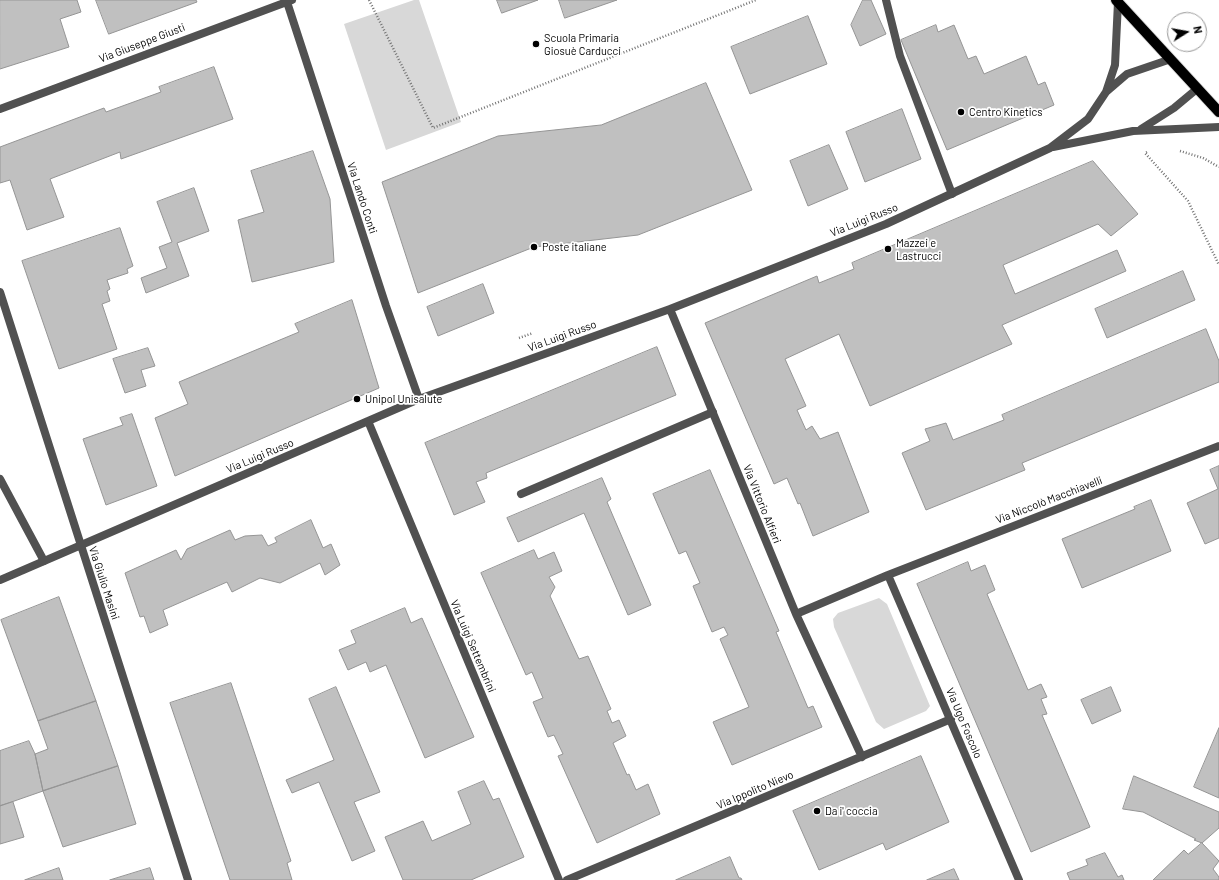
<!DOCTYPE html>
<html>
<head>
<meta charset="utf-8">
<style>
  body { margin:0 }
  #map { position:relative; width:1219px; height:880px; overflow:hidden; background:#fff; font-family:Barlow,sans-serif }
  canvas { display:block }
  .north { position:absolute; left:1167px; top:12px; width:40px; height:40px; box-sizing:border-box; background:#fff; border:1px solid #999; border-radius:50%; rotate:79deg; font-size:11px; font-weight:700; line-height:16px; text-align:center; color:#000 }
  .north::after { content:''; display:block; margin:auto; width:14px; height:18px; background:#000; clip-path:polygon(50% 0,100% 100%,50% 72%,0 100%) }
</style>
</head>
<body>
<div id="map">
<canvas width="1219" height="880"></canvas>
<div class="north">N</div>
</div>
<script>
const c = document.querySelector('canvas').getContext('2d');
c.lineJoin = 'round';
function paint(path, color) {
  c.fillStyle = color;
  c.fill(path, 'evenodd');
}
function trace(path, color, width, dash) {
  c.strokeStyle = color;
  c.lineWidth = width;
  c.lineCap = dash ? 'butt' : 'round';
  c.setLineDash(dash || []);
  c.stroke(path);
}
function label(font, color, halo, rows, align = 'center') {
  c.font = font + ' Barlow,sans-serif';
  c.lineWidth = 3.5;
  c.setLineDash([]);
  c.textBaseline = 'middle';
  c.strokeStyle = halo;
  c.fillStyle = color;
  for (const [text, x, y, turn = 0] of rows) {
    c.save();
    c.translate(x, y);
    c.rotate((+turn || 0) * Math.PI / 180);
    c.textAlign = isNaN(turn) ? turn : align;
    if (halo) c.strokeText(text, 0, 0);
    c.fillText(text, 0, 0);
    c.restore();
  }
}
const green = new Path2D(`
  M 414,0 L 419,0 L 461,122 L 386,150 L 344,24 Z
  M 879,598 L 887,604 L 930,706 L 926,711 L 884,729 L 876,722 L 834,627 L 833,619 L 838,613 Z`);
const building = new Path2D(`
  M 0,0 L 77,0 L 81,12 L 60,19 L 69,47 L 0,69 Z
  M 96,0 L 196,0 L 197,2 L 109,34 Z
  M 497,0 L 538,0 L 502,13 Z
  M 559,0 L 617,0 L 565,18 Z
  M 863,0 L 871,0 L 886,34 L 860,46 L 851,25 Z
  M 808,16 L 827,64 L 750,94 L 731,47 Z
  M 936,25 L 938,32 L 954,25 L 968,59 L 976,56 L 984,74 L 1026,56 L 1038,85 L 1045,82 L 1054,105 L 947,150 L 901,40 Z
  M 214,67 L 233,119 L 121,159 L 120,152 L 50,179 L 64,217 L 27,230 L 10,180 L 0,183 L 0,147 L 104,108 L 106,112 L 161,92 L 159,87 Z
  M 706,83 L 752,190 L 638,235 L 534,247 L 418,293 L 382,182 L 498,136 L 601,125 Z
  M 902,109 L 921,159 L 865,182 L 846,132 Z
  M 829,145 L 848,189 L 808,206 L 790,161 Z
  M 313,151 L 330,199 L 334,262 L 252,282 L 238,220 L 264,212 L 251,171 Z
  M 1093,161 L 1138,214 L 1111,236 L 1098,224 L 1003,265 L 1015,294 L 1117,250 L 1126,271 L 1002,325 L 1012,344 L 870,406 L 839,334 L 785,359 L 806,406 L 797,410 L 806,430 L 812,426 L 820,439 L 838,432 L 869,512 L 813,536 L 800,503 L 798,504 L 787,478 L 774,484 L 705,323 L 817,276 L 819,283 L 854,269 L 852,263 Z
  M 194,188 L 209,231 L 177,243 L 189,276 L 146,293 L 141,278 L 167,268 L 159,247 L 172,242 L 157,202 Z
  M 120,228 L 133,266 L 127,269 L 128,273 L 107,280 L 110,289 L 107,291 L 110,301 L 102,304 L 117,349 L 59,369 L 22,261 Z
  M 1183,271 L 1195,300 L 1107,338 L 1095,309 Z
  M 483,284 L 494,313 L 438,336 L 427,307 Z
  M 352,300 L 379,388 L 175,476 L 155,418 L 188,404 L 179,382 L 299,332 L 295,324 Z
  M 1206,329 L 1219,361 L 1219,382 L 1022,463 L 1025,470 L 926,510 L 902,453 L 930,441 L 925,429 L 946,423 L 953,440 L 1004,420 L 1002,415 Z
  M 657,347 L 676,395 L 486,473 L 487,478 L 476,482 L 485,502 L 454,515 L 425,443 Z
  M 148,348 L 155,366 L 141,370 L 146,386 L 125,393 L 113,359 Z
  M 132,414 L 157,486 L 106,505 L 83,439 L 123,425 L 120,418 Z
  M 1219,466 L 1219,538 L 1205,544 L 1187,503 L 1218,489 L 1210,470 Z
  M 710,470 L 779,631 L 776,632 L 808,708 L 813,706 L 822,727 L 732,765 L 713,722 L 749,707 L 720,639 L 728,635 L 724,627 L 712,632 L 693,586 L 700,583 L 686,551 L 679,554 L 653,494 Z
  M 602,478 L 611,499 L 607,502 L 651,605 L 628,615 L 584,513 L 518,542 L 507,518 Z
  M 1151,500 L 1171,551 L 1082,588 L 1062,539 L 1135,509 L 1134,507 Z
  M 311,520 L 323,548 L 331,544 L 340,565 L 325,575 L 320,563 L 280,583 L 260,578 L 232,592 L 227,582 L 163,610 L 168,625 L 150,633 L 144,616 L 140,617 L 125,573 L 176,550 L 181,560 L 187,549 L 230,530 L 235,540 L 245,536 L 262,535 L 268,546 L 277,542 L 275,538 Z
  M 534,550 L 538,559 L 554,552 L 562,571 L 549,577 L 555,587 L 550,596 L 579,659 L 588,656 L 611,709 L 607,711 L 612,723 L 619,720 L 626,736 L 613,743 L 627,775 L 629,774 L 636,790 L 648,784 L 660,814 L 597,843 L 558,756 L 563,754 L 554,735 L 548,737 L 533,702 L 543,698 L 532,672 L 526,675 L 481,573 Z
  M 968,562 L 971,571 L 985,565 L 995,590 L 987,594 L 1028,690 L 1041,684 L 1047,697 L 1041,699 L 1047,714 L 1042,715 L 1090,827 L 1031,852 L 917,584 Z
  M 59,597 L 96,701 L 38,721 L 1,620 Z
  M 405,608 L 411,623 L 422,618 L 474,737 L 425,758 L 386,665 L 370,672 L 366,662 L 348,670 L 339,650 L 356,643 L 351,631 Z
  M 231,683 L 291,861 L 287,863 L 292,880 L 230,880 L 170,703 Z
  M 336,687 L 380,792 L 354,802 L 375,851 L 352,861 L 319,782 L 292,793 L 286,780 L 334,760 L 309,699 Z
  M 1111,687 L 1121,711 L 1092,724 L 1081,700 Z
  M 96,701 L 118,766 L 43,791 L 35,754 L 48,749 L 38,721 Z
  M 1219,728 L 1219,798 L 1194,787 Z
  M 29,741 L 35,754 L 43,791 L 0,806 L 0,751 Z
  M 921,756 L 949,822 L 886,850 L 883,843 L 819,870 L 793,811 Z
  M 118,766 L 136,824 L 63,847 L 43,791 Z
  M 1134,776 L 1219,812 L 1219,828 L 1202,843 L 1194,840 L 1196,839 L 1143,812 L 1123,809 Z
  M 484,781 L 493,800 L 499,798 L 524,857 L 471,880 L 403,880 L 385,837 L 423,821 L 432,841 L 471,824 L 458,792 Z
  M 13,802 L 24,837 L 0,844 L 0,806 Z
  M 1202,843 L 1219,861 L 1213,869 L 1219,877 L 1219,880 L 1153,880 L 1184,850 L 1188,854 Z
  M 1105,853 L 1118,877 L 1122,875 L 1124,880 L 1070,880 L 1067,873 L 1088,865 L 1086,860 Z
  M 730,857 L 739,878 L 741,878 L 742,880 L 676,880 Z
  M 59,868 L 63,880 L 25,880 Z
  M 150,868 L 154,880 L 110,880 Z
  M 954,869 L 959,880 L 927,880 Z`);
const path = new Path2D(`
  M 369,0 L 433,128 L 756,0
  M 1180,151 L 1203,158 L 1219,167
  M 1147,152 L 1145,153 L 1188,201 L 1219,265
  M 519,338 L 533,333`);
const service = new Path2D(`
  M 886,0 L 900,56 L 952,194
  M 0,479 L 44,561
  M 521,494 L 713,412`);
const minor = new Path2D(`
  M 287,2 L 386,306 L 419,399
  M 1106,92 L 1115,65 L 1118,2
  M 0,109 L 292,0
  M 1141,129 L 1174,108 L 1198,88
  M 1053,147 L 1133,131 L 1219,127
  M 0,292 L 188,880
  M 670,309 L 796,614 L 888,575 L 1219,446
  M 368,421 L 559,880
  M 888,575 L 1019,880
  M 0,580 L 419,399 L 670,309 L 886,224 L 1050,148 L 1088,119 L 1106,92 L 1127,74 L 1171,59
  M 796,614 L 862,757
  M 567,880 L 951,719`);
const primary = new Path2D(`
  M 1116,0 L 1219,112`);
const markers = [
  [536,44,4,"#000"],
  [961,112,4,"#000"],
  [534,247,4,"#000"],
  [888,249,4,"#000"],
  [357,399,4,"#000"],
  [817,811,4,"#000"]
];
const poiNames = [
  ["Scuola Primaria",544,38],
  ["Giosuè Carducci",544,51],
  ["Centro Kinetics",969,112],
  ["Mazzei e",896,243],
  ["Lastrucci",896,256],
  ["Poste italiane",542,247],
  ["Unipol Unisalute",365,399],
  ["Da i' coccia",825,811]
];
const streetNames = [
  ["Via Giuseppe Giusti",142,43,-21],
  ["Via Lando Conti",362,198,72],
  ["Via Luigi Russo",864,220,-22],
  ["Via Luigi Russo",562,336,-20],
  ["Via Luigi Russo",260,456,-23],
  ["Via Niccolò Macchiavelli",1049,500,-21],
  ["Via Vittorio Alfieri",762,504,68],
  ["Via Giulio Masini",104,583,72],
  ["Via Luigi Settembrini",473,646,67],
  ["Via Ugo Foscolo",964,723,67],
  ["Via Ippolito Nievo",755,790,-23]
];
paint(green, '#d8d8d8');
paint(building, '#c0c0c0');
trace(building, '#959595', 1);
trace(primary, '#dbdbdb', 12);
trace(path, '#737373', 2.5, [1, 2]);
trace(service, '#515151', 8);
trace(minor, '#515151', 8);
trace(primary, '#000', 10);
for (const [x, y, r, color] of markers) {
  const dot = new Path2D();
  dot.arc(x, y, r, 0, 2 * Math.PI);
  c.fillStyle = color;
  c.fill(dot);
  trace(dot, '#fff', 1.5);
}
label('11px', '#000', '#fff', poiNames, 'left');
label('11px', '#000', '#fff', streetNames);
</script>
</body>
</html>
